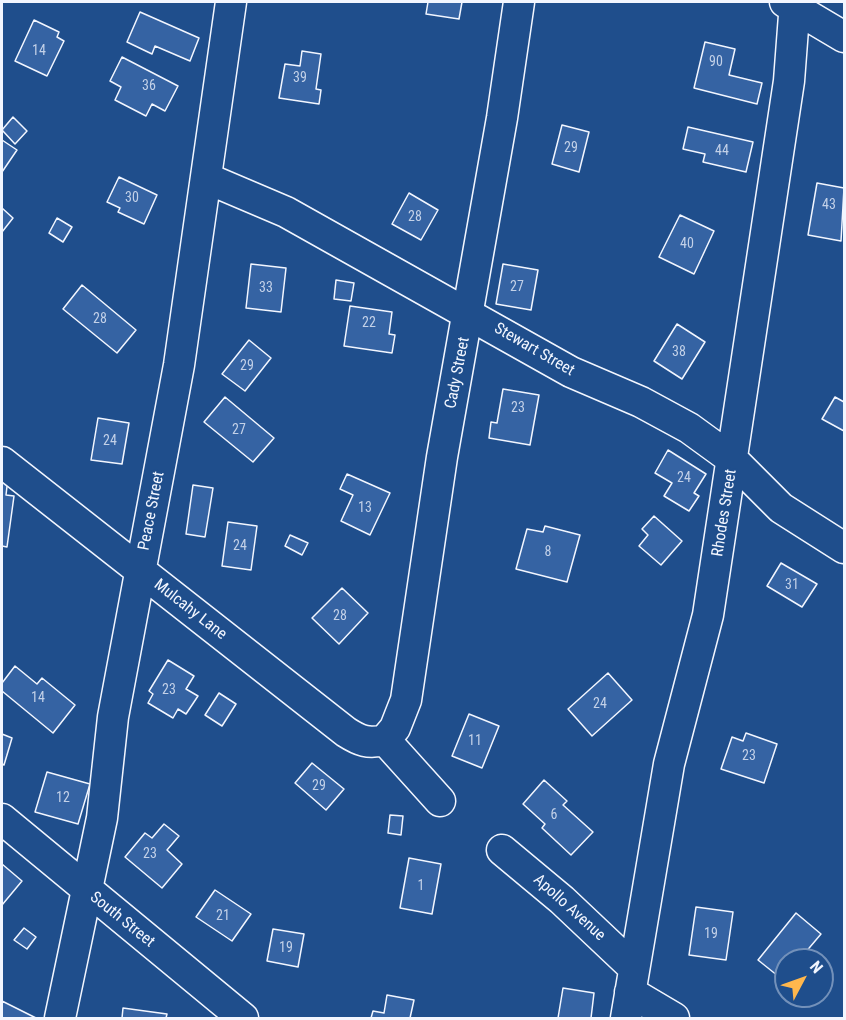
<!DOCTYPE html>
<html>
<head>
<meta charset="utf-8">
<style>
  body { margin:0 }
  #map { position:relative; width:846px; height:1020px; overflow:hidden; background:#1f4e8c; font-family:"Roboto Condensed",sans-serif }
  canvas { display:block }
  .frame { position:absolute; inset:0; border:3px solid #f2f6ff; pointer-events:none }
  .north { position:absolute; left:774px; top:948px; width:60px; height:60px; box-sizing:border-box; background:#1f4e8c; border:2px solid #7391ba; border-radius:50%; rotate:49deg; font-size:16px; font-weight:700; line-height:24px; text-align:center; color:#f2f6ff }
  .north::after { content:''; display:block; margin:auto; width:21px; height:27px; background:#ffb74d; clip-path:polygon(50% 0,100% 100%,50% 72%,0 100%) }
</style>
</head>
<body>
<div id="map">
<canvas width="846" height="1020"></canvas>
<div class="frame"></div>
<div class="north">N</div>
</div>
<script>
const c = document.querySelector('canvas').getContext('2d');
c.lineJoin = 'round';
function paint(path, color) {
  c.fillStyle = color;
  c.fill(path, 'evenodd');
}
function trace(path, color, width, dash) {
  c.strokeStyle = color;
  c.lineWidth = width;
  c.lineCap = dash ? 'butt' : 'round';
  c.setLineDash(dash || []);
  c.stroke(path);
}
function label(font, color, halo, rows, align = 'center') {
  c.font = font + ' "Roboto Condensed",sans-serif';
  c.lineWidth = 4.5;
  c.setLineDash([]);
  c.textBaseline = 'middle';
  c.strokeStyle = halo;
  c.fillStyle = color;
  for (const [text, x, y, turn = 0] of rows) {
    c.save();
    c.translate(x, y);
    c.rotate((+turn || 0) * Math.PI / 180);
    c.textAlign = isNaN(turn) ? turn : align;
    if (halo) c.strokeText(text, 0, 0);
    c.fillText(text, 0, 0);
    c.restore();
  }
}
const building = new Path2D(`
  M 428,2 L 462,2 L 459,19 L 426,14 Z
  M 140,12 L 199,38 L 190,61 L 155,46 L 152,54 L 127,42 Z
  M 34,20 L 59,32 L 57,37 L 64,41 L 47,76 L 15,61 Z
  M 705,42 L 735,49 L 729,75 L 762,83 L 757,104 L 694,88 Z
  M 302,51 L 321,54 L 316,89 L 321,90 L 319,104 L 279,98 L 285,64 L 300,66 Z
  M 122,57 L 178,86 L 165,111 L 152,104 L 146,116 L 115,100 L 121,87 L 110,81 Z
  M 13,117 L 27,131 L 15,144 L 2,130 Z
  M 562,125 L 589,132 L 579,172 L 552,164 Z
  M 688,127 L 753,142 L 746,172 L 703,162 L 705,154 L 683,149 Z
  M 2,140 L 17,150 L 2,172 Z
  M 119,177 L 157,195 L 144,224 L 118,212 L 120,208 L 107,202 Z
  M 817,183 L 844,188 L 841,241 L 808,235 Z
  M 409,193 L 438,210 L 421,240 L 392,224 Z
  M 2,208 L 13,218 L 2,232 Z
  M 680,215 L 714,231 L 694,274 L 659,257 Z
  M 57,218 L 72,227 L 63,242 L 49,233 Z
  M 251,264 L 286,268 L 281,312 L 246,308 Z
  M 503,264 L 538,270 L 531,310 L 496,304 Z
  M 336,280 L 354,283 L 351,301 L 334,299 Z
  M 82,285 L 136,330 L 117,353 L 63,309 Z
  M 350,306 L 392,312 L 389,334 L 395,335 L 392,353 L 344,346 Z
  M 677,324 L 705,342 L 682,379 L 654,361 Z
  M 249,340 L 271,358 L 245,391 L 222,374 Z
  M 503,389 L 539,395 L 530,445 L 489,438 L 491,422 L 497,423 Z
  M 225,397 L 274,438 L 253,462 L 204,422 Z
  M 835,397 L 844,402 L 844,431 L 822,419 Z
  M 98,418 L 129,423 L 122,464 L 91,460 Z
  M 668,450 L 706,474 L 694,493 L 699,496 L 689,511 L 664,496 L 672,483 L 655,473 Z
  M 347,474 L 390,493 L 370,535 L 341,521 L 353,495 L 340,489 Z
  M 2,477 L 8,478 L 6,495 L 14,496 L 7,547 L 2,546 Z
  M 193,485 L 213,488 L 205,537 L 186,534 Z
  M 654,516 L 682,541 L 661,565 L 639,546 L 648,535 L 642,529 Z
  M 228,522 L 257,526 L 251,570 L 222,566 Z
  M 545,526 L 580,535 L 567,582 L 516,569 L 527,529 L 543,532 Z
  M 290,535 L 308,543 L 302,555 L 285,546 Z
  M 781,563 L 817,584 L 802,607 L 767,586 Z
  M 342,588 L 368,613 L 339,644 L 312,618 Z
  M 168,660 L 194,676 L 186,689 L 198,696 L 186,714 L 178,709 L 173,718 L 148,703 L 153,694 L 149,691 Z
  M 15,666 L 37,684 L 42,678 L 75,705 L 53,733 L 2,691 L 2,683 Z
  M 608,673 L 632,700 L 592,736 L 568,709 Z
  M 219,693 L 236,704 L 222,726 L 205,715 Z
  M 469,714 L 499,726 L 482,768 L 452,756 Z
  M 746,733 L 777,744 L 764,783 L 721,769 L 732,737 L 743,741 Z
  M 2,734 L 12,738 L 4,765 L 2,764 Z
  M 312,763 L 344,789 L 326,810 L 295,783 Z
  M 47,772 L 90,784 L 78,824 L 35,812 Z
  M 544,780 L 567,801 L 563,805 L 593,832 L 571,855 L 542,828 L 545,824 L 523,804 Z
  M 390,815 L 403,816 L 401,835 L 388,833 Z
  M 164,824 L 179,836 L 167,850 L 182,864 L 162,888 L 125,857 L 145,833 L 152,838 Z
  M 409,858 L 441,864 L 432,914 L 400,908 Z
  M 2,864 L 22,881 L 2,905 Z
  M 215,890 L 251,914 L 232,941 L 196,917 Z
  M 696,907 L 733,912 L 726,960 L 689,955 Z
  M 796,913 L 821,934 L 799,960 L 786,960 L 786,977 L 783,980 L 758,960 Z
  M 24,928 L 36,937 L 27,949 L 14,940 Z
  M 273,929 L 304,934 L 298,967 L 267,961 Z
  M 563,988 L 594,993 L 591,1018 L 558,1018 Z
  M 387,995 L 414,1000 L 410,1018 L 371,1018 L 373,1011 L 384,1013 Z
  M 2,1001 L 36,1018 L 2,1018 Z
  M 123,1008 L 167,1014 L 166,1018 L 122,1018 Z`);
const minor = new Path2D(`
  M 785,2 L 844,37
  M 206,178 L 286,212 L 571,372 L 641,402 L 689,428 L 733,460 L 781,508 L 844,548
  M 2,462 L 346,732 C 360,741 368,744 385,740
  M 385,740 L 395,728 L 406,700 L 442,457 L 502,118 L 519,2
  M 385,740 L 440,801
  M 2,819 L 243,1018
  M 502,850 L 562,900 L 634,968
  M 630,992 L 674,1018
  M 60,1018 L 102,818 L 113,717 L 179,365 L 231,2
  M 626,1018 L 669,764 L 708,615 L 789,81 L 795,2`);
const numberNames = [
  ["14",39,51],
  ["90",716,62],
  ["39",300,78],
  ["36",149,86],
  ["29",571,148],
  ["44",722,151],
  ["30",132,198],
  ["43",829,205],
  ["28",415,217],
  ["40",687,244],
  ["27",517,287],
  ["33",266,288],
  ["28",100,319],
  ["22",369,323],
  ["38",679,352],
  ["29",247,366],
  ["23",518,408],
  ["27",239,430],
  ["24",110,441],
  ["24",684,478],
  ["13",365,508],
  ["24",240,546],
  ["8",548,552],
  ["31",792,585],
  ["28",340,616],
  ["23",169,690],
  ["14",38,698],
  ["24",600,704],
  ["11",475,741],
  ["23",749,756],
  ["29",319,786],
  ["12",63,798],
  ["6",554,815],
  ["23",150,854],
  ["1",421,886],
  ["21",223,916],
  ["19",711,934],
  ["19",286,948]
];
const streetNames = [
  ["Stewart Street",534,350,30],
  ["Cady Street",458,373,-79],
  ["Peace Street",152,511,-79],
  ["Rhodes Street",725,513,-81],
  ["Mulcahy Lane",190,610,38],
  ["Apollo Avenue",569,908,42],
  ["South Street",122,920,39]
];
paint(building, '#3563a3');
trace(building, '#f2f6ff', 1.5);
trace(minor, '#f2f6ff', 33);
trace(minor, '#1f4e8c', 30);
label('14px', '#c3d1e8', null, numberNames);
label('16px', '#f2f6ff', '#1f4e8c', streetNames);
</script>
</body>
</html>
